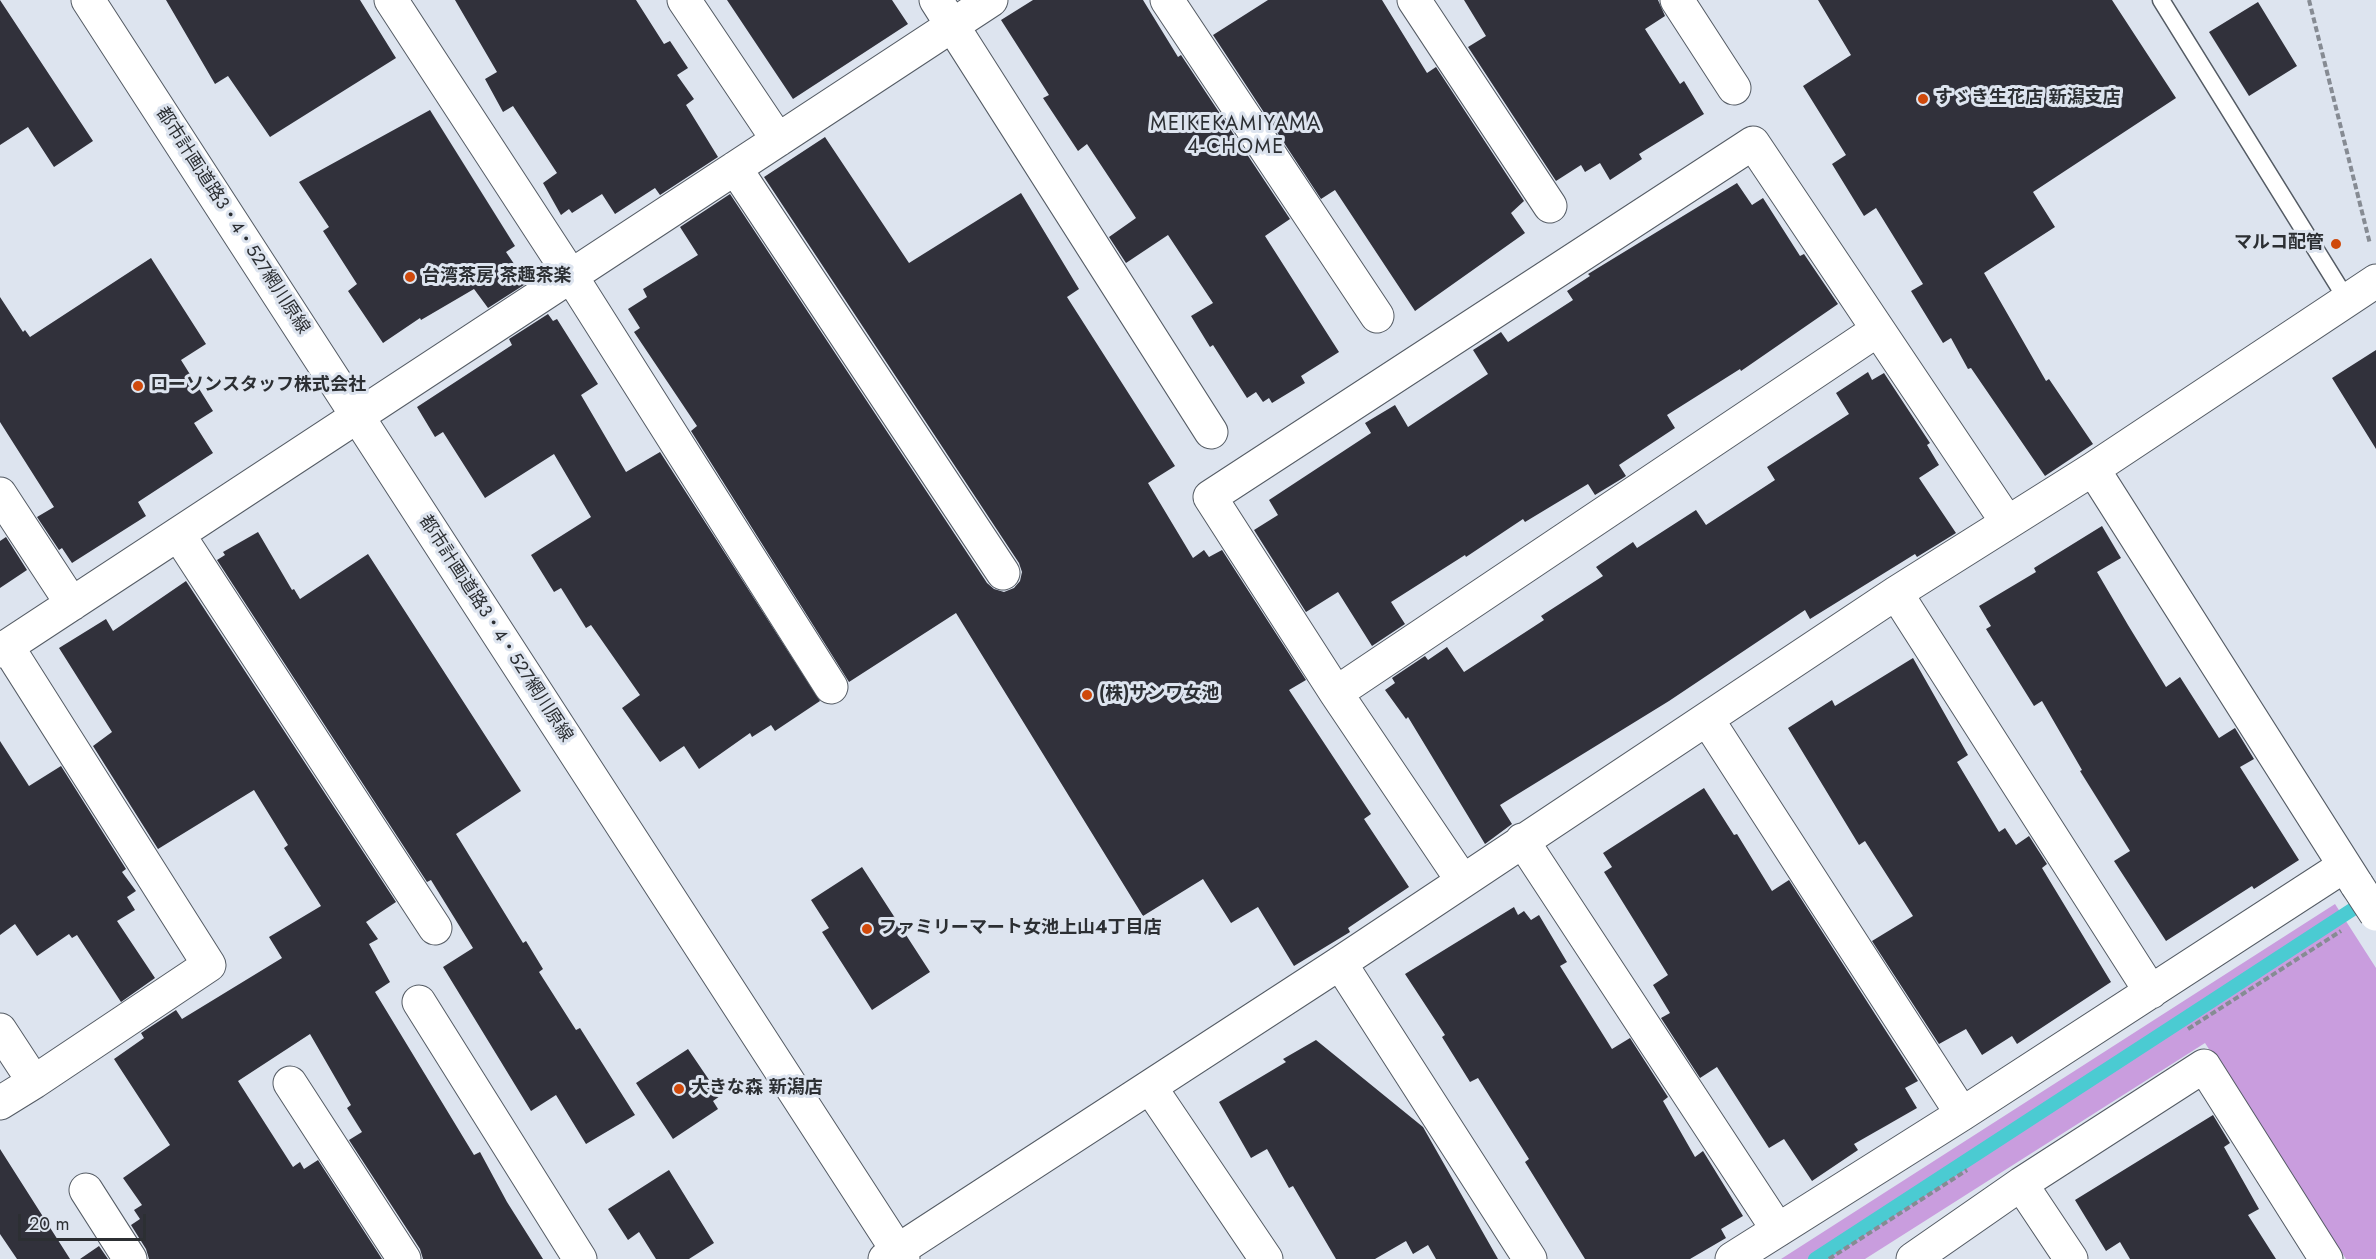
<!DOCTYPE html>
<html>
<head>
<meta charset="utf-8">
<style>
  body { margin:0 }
  #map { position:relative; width:2376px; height:1259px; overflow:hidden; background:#dde4ef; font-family:Jost,sans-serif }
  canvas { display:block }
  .scale { position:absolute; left:18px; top:1214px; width:128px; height:27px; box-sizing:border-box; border:3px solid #2c2f33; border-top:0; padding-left:8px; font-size:18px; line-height:21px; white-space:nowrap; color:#2c2f33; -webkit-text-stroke:4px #dde4ef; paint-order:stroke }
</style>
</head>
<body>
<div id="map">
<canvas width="2376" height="1259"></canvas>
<div class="scale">20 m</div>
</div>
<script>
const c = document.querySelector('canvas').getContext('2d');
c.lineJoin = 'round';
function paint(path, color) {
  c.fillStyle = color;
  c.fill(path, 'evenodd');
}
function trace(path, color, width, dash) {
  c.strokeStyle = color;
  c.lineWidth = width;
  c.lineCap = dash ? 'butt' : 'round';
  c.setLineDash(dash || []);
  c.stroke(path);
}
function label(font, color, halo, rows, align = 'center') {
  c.font = font + ' Jost,"Noto Sans JP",sans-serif';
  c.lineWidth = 6;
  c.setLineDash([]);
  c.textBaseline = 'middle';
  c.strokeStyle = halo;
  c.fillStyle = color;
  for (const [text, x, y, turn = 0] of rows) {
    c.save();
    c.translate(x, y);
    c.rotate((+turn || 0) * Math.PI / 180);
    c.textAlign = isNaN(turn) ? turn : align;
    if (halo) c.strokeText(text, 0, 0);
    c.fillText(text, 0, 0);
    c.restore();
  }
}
const green = new Path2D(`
  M 2335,904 L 2376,968 L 2376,1259 L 2346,1259 L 2205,1043 L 1865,1259 L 1781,1259 Z`);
const stream = new Path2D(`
  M 1815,1259 L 2367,900`);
const building = new Path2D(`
  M 0,0 L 93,141 L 54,167 L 28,127 L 0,145 Z
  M 166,0 L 360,0 L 396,58 L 270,137 L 228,76 L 215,84 Z
  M 455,0 L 636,0 L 664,44 L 670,41 L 688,68 L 677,75 L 694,99 L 686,105 L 718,157 L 660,195 L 655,188 L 615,214 L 602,194 L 572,213 L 569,209 L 561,215 L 543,183 L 557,173 L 513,106 L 503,112 L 485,79 L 497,72 Z
  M 727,0 L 892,0 L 908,24 L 793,99 Z
  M 1033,0 L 1143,0 L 1178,57 L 1181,55 L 1290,219 L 1265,236 L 1339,352 L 1301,376 L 1305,383 L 1272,403 L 1269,398 L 1263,402 L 1256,392 L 1247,398 L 1213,345 L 1210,347 L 1191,316 L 1213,303 L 1168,235 L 1126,263 L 1109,237 L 1136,218 L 1087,144 L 1078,151 L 1043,98 L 1049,95 L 1001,20 Z
  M 1268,0 L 1382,0 L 1427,73 L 1436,67 L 1524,201 L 1511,213 L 1525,233 L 1415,311 L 1335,190 L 1321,199 L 1213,35 Z
  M 1464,0 L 1658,0 L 1665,16 L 1645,29 L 1680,84 L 1684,81 L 1704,114 L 1639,154 L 1642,159 L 1610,180 L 1600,163 L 1585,172 L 1581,165 L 1556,181 L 1468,47 L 1486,36 Z
  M 1818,0 L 2112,0 L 2176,98 L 2033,192 L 2055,227 L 1984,273 L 2046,381 L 2049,379 L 2093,444 L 2045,476 L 1971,368 L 1968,369 L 1951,338 L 1943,343 L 1911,291 L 1923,284 L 1876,208 L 1864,216 L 1832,164 L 1846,155 L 1803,86 L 1851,55 Z
  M 2258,2 L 2297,66 L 2249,96 L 2209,32 Z
  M 430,110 L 515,246 L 506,252 L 527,283 L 488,308 L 474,289 L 421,320 L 420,318 L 383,343 L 348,291 L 357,284 L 323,231 L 329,227 L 299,182 Z
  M 825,137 L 909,263 L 1021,193 L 1079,289 L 1067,297 L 1175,466 L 1148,483 L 1193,558 L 1204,550 L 1209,557 L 1222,550 L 1306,680 L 1289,690 L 1371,814 L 1364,819 L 1409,887 L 1348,928 L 1350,932 L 1294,966 L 1258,907 L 1231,923 L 1203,879 L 1143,916 L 956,613 L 849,682 L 691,431 L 697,426 L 634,332 L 640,328 L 628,309 L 647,297 L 643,289 L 698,255 L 680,227 L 730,194 L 987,583 L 994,589 L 1004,592 L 1014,588 L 1020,581 L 1022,572 L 1019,563 L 764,177 Z
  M 1737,183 L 1752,205 L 1763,198 L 1800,256 L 1804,254 L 1838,304 L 1741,371 L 1740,369 L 1667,415 L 1675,428 L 1619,465 L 1626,476 L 1623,478 L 1595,495 L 1588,484 L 1525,522 L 1523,519 L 1466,557 L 1465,555 L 1391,602 L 1405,624 L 1372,646 L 1338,592 L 1306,612 L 1254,530 L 1278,515 L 1269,500 L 1371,433 L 1365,423 L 1395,405 L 1408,427 L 1488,374 L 1473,350 L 1501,332 L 1508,342 L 1573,300 L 1567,291 L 1590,276 L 1588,274 Z
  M 151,258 L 206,344 L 181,360 L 213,411 L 194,423 L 213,453 L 138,502 L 146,516 L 72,563 L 62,548 L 59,550 L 37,517 L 54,507 L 0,422 L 0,297 L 23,332 L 25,330 L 30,337 Z
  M 548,314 L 553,321 L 557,319 L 598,384 L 581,395 L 626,472 L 660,452 L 820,701 L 775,731 L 771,725 L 752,737 L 750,733 L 699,769 L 684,746 L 660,762 L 622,708 L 640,695 L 591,625 L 586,628 L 561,588 L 554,592 L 531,555 L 591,517 L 554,454 L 485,498 L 443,432 L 435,437 L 417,407 L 512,345 L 509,339 Z
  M 2376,350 L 2376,449 L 2332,378 Z
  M 1868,372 L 1872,380 L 1884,373 L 1930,443 L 1927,445 L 1939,465 L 1919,478 L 1956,533 L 1917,557 L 1915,554 L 1810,619 L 1805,610 L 1669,701 L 1500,805 L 1512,824 L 1485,844 L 1408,717 L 1406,719 L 1385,690 L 1395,683 L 1392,678 L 1425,656 L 1428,660 L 1447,647 L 1464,672 L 1544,620 L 1541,616 L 1603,576 L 1596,567 L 1633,542 L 1637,548 L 1696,510 L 1706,525 L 1775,480 L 1767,467 L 1849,414 L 1836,393 Z
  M 2102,526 L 2121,558 L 2097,572 L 2128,625 L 2166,687 L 2180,677 L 2219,738 L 2235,728 L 2254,759 L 2240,767 L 2299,860 L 2254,889 L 2252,886 L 2166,941 L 2114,861 L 2130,851 L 2080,771 L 2082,770 L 2042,701 L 2034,706 L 1986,629 L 1991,626 L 1979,606 L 2036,572 L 2034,568 Z
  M 258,532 L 292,590 L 294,589 L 300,599 L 368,554 L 521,791 L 456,834 L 523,943 L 526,941 L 543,969 L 539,972 L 576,1030 L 580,1028 L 635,1115 L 586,1144 L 556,1095 L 531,1111 L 443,967 L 473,948 L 431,880 L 427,882 L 217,560 L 225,555 L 223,552 Z
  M 6,537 L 27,570 L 0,588 L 0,541 Z
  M 186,581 L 396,902 L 366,922 L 378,939 L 369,944 L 390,982 L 375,992 L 474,1155 L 480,1152 L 507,1202 L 543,1259 L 423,1259 L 420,1249 L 349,1140 L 362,1132 L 347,1108 L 351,1105 L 310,1034 L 238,1081 L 293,1167 L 300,1162 L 304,1169 L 318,1160 L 382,1259 L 149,1259 L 146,1249 L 131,1225 L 140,1219 L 134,1210 L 142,1205 L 123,1178 L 170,1145 L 114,1059 L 144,1038 L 141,1033 L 176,1010 L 182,1019 L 282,958 L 269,937 L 321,906 L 284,848 L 288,845 L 254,790 L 158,849 L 93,746 L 112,732 L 59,648 L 106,619 L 113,631 Z
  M 1913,658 L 1968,755 L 1957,762 L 1999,832 L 2005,828 L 2016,845 L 2029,836 L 2047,864 L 2042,868 L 2111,982 L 2017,1044 L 2012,1036 L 1982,1055 L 1966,1029 L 1939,1044 L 1872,941 L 1913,916 L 1865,841 L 1859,845 L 1788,728 L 1832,700 L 1835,706 Z
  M 0,741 L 29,786 L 61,766 L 126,869 L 122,872 L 136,891 L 127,897 L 135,910 L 117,921 L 155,978 L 121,1002 L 77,935 L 72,938 L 69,934 L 37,956 L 15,924 L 0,935 Z
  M 1704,788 L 1734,835 L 1737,834 L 1772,891 L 1789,880 L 1918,1081 L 1905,1088 L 1917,1108 L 1854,1144 L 1858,1150 L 1812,1181 L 1784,1139 L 1769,1148 L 1717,1067 L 1700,1078 L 1661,1018 L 1670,1013 L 1653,985 L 1668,975 L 1604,872 L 1612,867 L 1603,853 Z
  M 862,867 L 930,972 L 872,1010 L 822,932 L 829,928 L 811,900 Z
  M 1514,907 L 1518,915 L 1524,911 L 1531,920 L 1539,915 L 1567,962 L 1560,966 L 1612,1049 L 1630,1038 L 1668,1097 L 1663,1101 L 1695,1157 L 1703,1151 L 1743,1216 L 1721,1229 L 1726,1238 L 1690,1259 L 1585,1259 L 1525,1162 L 1529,1159 L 1478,1078 L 1470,1082 L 1442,1037 L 1445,1035 L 1405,974 Z
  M 1316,1040 L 1423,1127 L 1498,1259 L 1436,1259 L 1428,1245 L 1413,1254 L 1406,1241 L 1375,1259 L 1336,1259 L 1293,1186 L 1289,1188 L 1267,1149 L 1251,1158 L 1219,1102 L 1286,1062 L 1283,1059 Z
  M 688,1049 L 720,1096 L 713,1101 L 718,1109 L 673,1139 L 636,1083 Z
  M 2213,1115 L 2230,1143 L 2224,1147 L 2259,1209 L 2248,1215 L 2276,1259 L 2130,1259 L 2120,1242 L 2106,1251 L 2075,1200 Z
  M 0,1149 L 70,1259 L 17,1259 L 0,1234 Z
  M 669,1170 L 714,1243 L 689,1259 L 656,1259 L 639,1232 L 628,1240 L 608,1209 Z
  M 99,1246 L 108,1259 L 80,1259 Z`);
const path = new Path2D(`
  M 2309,0 L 2370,244
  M 2188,1029 L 2341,931
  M 1829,1259 L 1967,1170`);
const lane = new Path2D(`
  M 2161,0 L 2347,300`);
const street = new Path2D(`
  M 391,0 L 571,276 L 831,687
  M 684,0 L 778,140
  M 936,0 L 1211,432
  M 1167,0 L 1377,316
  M 1414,0 L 1550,206
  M 1677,0 L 1734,88
  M 735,168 L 1003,573
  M 2093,469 L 2357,885
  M 0,494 L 72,604
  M 178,534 L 435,928
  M 1896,593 L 2151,992
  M 0,651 L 991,0
  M 1336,693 L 1876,331
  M 1707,719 L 1962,1114
  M 1522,840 L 1778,1230
  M 1462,880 L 1336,693 L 1210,497 L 1753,143 L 2007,522
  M 1340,963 L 1530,1259
  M 419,1002 L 580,1259
  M 0,1030 L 34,1082 L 209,965 L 7,646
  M 290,1083 L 404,1259
  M 1150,1087 L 1266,1259
  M 0,1103 L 34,1082
  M 2021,1184 L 2071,1259
  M 86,1190 L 130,1259
  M 885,1259 L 1340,963 L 1896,593 L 2093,469 L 2376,281
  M 1732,1259 L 1962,1114 L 2344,866
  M 1913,1259 L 2021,1184 L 2204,1066 L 2326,1259`);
const secondary = new Path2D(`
  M 88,0 L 903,1259`);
const streetBridge = new Path2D(`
  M 2357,885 L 2376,914`);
const markers = [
  [1923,99,6,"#cf490b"],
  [2336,244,6,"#cf490b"],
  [410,277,6,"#cf490b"],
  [138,386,6,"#cf490b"],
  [1087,695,6,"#cf490b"],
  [867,929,6,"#cf490b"],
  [679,1089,6,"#cf490b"]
];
const poiNames = [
  ["すゞき生花店 新潟支店",1935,99],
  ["マルコ配管",2324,244,"right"],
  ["台湾茶房 茶趣茶楽",422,277],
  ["ローソンスタッフ株式会社",150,386],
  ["(株)サンワ女池",1099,695],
  ["ファミリーマート女池上山4丁目店",879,929],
  ["大きな森 新潟店",691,1089]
];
const streetNames = [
  ["都市計画道路3・4・527網川原線",232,221,57],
  ["都市計画道路3・4・527網川原線",495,629,57]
];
const neighbourhoodNames = [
  ["MEIKEKAMIYAMA",1236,125],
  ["4-CHOME",1236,148]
];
paint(green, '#c99dde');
trace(stream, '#4bcbd2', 14);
paint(building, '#31313b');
trace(lane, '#545b64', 19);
trace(street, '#545b64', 35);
trace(secondary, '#545b64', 35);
trace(path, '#868b93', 4, [6, 3]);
trace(lane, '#fff', 16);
trace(street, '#fff', 33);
trace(secondary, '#fff', 33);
trace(streetBridge, '#545b64', 35, []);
trace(streetBridge, '#fff', 33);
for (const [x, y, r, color] of markers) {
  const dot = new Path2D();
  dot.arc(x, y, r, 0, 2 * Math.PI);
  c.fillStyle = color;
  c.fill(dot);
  trace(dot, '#dde4ef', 2);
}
label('bold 18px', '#2c2f33', '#dde4ef', poiNames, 'left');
label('18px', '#2c2f33', '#dde4ef', streetNames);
c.letterSpacing = '1.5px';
label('20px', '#2c2f33', '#dde4ef', neighbourhoodNames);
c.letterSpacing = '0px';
</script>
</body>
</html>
